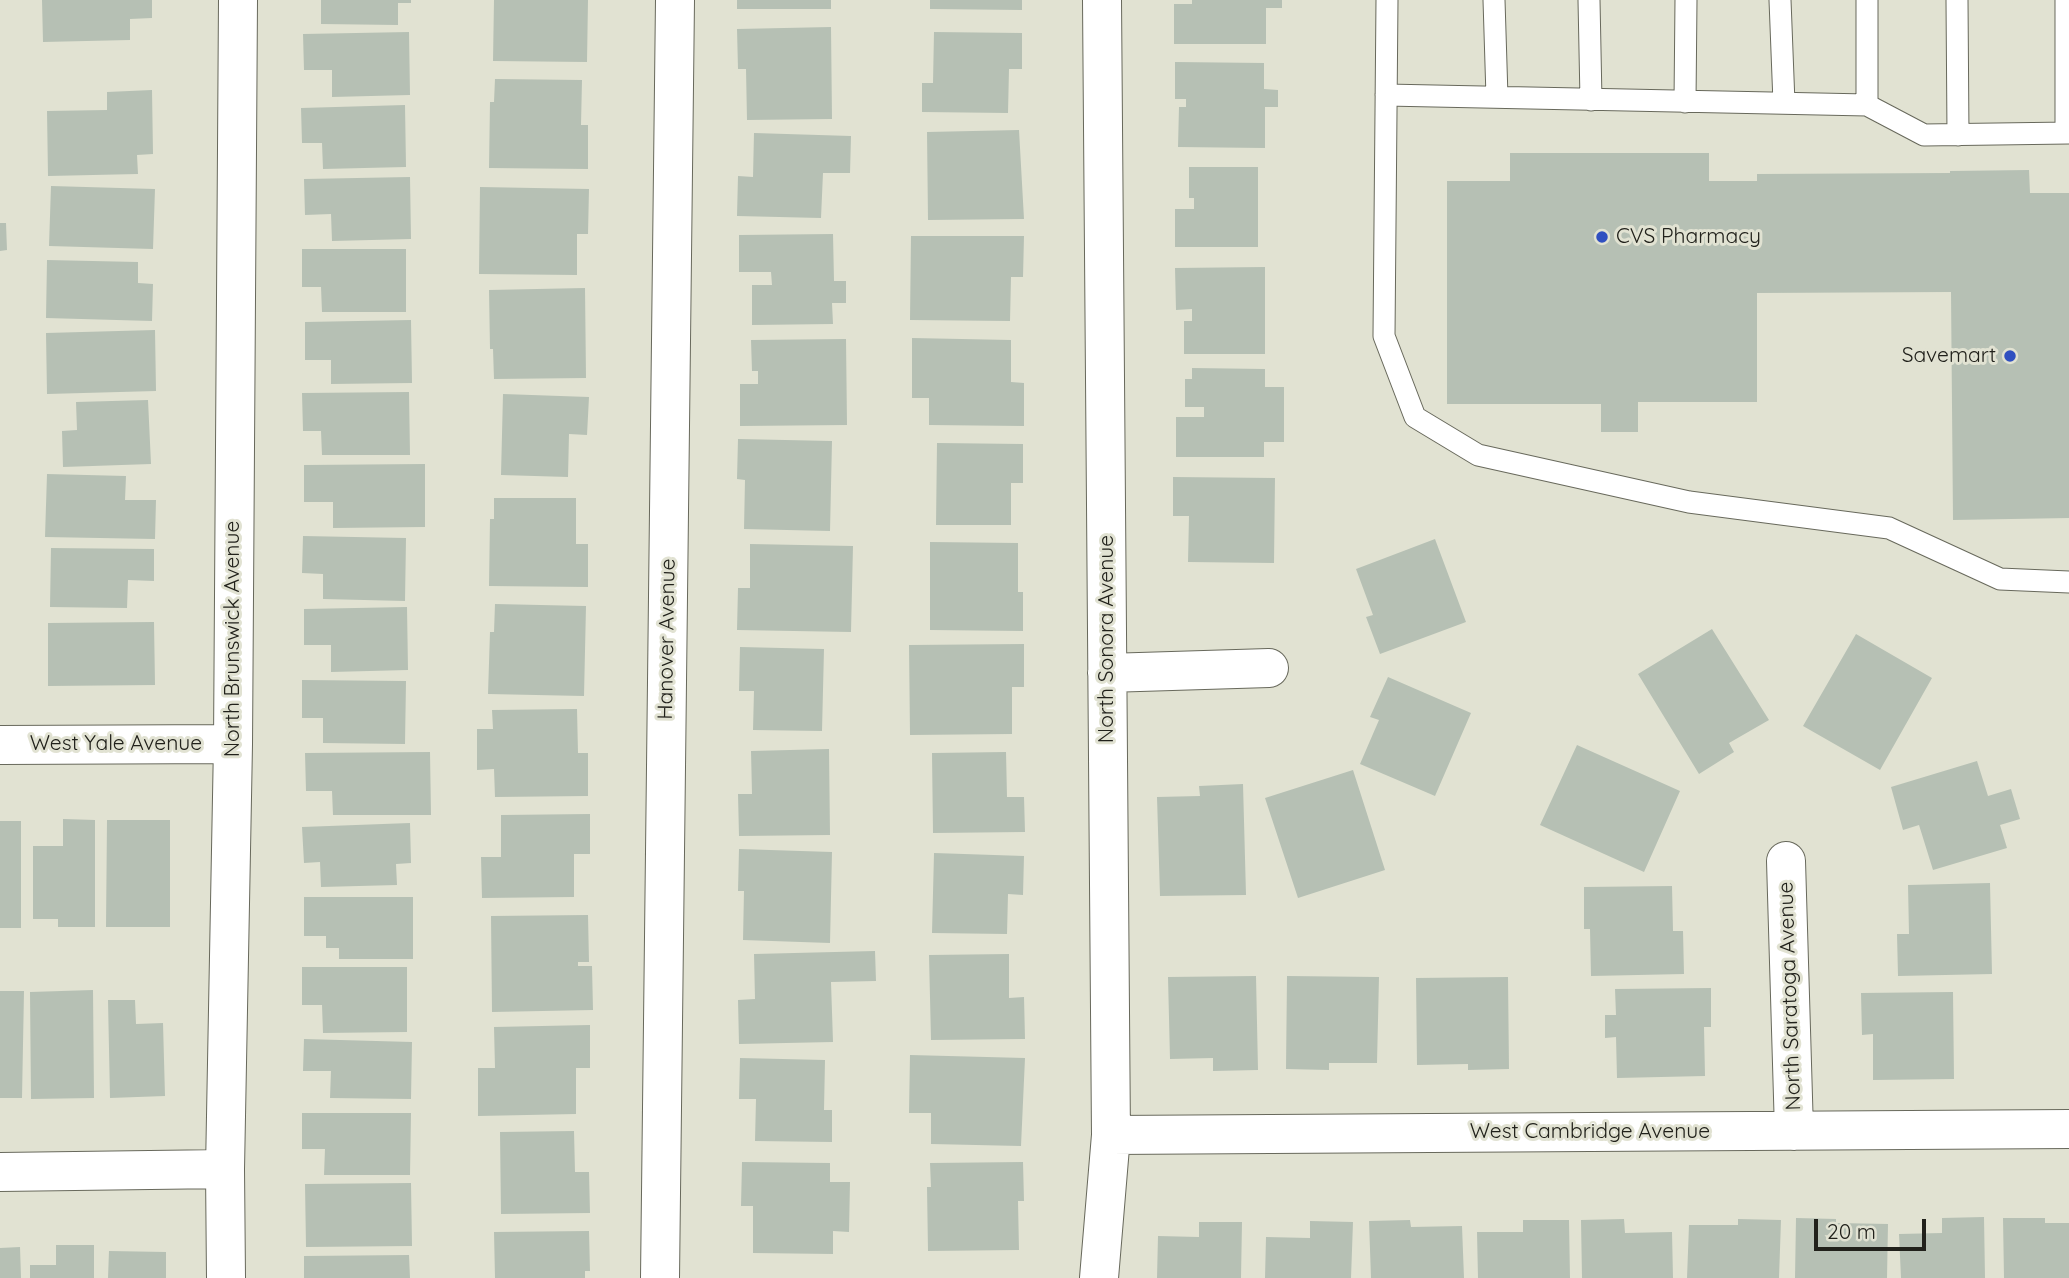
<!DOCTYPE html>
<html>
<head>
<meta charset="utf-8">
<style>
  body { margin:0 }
  #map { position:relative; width:2069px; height:1278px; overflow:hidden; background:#e1e2d2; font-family:Quicksand,sans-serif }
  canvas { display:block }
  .scale { position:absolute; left:1814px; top:1219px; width:112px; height:32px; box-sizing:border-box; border:4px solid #21211b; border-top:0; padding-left:9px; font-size:21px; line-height:24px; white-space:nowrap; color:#21211b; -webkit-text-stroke:5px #e1e2d2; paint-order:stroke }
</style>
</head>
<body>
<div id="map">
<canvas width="2069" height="1278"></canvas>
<div class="scale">20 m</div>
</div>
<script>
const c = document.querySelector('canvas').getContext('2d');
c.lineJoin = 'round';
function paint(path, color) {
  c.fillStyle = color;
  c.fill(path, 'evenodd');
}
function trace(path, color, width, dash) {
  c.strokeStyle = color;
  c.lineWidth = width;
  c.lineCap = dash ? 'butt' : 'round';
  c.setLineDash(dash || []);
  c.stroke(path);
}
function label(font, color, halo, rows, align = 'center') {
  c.font = font + ' Quicksand,sans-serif';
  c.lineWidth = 6;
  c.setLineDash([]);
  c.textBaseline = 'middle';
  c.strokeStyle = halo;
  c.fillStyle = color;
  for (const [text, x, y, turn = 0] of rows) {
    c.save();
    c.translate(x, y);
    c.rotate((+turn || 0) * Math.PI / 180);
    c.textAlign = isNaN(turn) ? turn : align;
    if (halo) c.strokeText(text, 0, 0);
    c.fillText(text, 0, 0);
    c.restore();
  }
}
const building = new Path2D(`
  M 42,0 L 152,0 L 152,18 L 130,19 L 130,40 L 43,42 Z
  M 321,0 L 411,0 L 411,3 L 398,3 L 398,25 L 321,24 Z
  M 494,0 L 588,0 L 587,62 L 493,61 Z
  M 737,0 L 831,0 L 831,9 L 737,9 Z
  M 930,0 L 1022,0 L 1022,10 L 930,9 Z
  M 1192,0 L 1282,0 L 1282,8 L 1266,8 L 1266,44 L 1174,44 L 1174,4 L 1192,4 Z
  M 831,27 L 832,119 L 747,120 L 746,69 L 738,69 L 737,29 Z
  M 409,32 L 410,95 L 332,97 L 332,70 L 304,70 L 303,34 Z
  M 934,32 L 1022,33 L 1022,69 L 1009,69 L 1008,113 L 922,112 L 922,83 L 933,83 Z
  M 1175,62 L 1264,63 L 1264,89 L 1278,90 L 1278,107 L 1265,107 L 1265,148 L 1178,147 L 1179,107 L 1186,107 L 1186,99 L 1175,99 Z
  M 495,79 L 582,80 L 581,125 L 588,125 L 588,169 L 489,168 L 490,102 L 494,102 Z
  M 152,90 L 153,154 L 137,155 L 138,174 L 48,176 L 47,111 L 107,110 L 107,92 Z
  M 405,105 L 406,167 L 323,169 L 322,143 L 302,143 L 301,108 Z
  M 1019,130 L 1024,219 L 928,220 L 927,132 Z
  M 754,133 L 851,136 L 850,173 L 823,173 L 821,218 L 737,216 L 738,176 L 753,177 Z
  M 1510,153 L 1709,153 L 1709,181 L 1757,181 L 1757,174 L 1950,173 L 1950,171 L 2029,170 L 2030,193 L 2069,193 L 2069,518 L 1953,520 L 1951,292 L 1757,293 L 1757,402 L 1638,402 L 1638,432 L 1601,432 L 1601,404 L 1447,404 L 1447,181 L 1510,181 Z
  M 1189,167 L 1258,167 L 1258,247 L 1175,247 L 1175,209 L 1194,209 L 1194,198 L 1189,198 Z
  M 410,177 L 411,239 L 332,241 L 331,214 L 305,215 L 304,179 Z
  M 51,186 L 155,189 L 153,249 L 49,246 Z
  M 480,187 L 589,189 L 588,234 L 577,234 L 577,275 L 479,274 Z
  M 0,223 L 6,223 L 7,250 L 0,251 Z
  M 833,234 L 834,281 L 846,281 L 846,303 L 832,303 L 833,324 L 752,325 L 752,285 L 772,285 L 771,272 L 739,272 L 739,235 Z
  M 911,236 L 1024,236 L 1023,277 L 1011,277 L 1010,321 L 910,320 Z
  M 302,249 L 406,249 L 406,312 L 322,312 L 321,287 L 302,287 Z
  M 47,260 L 138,262 L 138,283 L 153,284 L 152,321 L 46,318 Z
  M 1265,267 L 1265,354 L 1184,354 L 1184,321 L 1192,321 L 1192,309 L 1176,310 L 1175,268 Z
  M 585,288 L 586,378 L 494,379 L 493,349 L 490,349 L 489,290 Z
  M 411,320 L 412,383 L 331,384 L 331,360 L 305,360 L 305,322 Z
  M 155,330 L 156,391 L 47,394 L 46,333 Z
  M 912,338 L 1011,340 L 1011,382 L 1024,383 L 1024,426 L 929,425 L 929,398 L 912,398 Z
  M 846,339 L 847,425 L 740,426 L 740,384 L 758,384 L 758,371 L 752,371 L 751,340 Z
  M 1192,368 L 1265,369 L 1265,387 L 1284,387 L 1284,442 L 1264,442 L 1264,457 L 1176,457 L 1176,417 L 1204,417 L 1204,407 L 1185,407 L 1185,379 L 1192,379 Z
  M 409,392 L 410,455 L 322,455 L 321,431 L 303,431 L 302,393 Z
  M 503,394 L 589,397 L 587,435 L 569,434 L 568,477 L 501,475 Z
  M 148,400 L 151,464 L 63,467 L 62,431 L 77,430 L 76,402 Z
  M 738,439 L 832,441 L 830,531 L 744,529 L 745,480 L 737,479 Z
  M 937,443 L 1023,444 L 1023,483 L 1011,483 L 1011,525 L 936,525 Z
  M 425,464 L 425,527 L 333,528 L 333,502 L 304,502 L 304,465 Z
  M 47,474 L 126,476 L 125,500 L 156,500 L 155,539 L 45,537 Z
  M 1173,477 L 1275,478 L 1274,563 L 1188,562 L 1189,516 L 1173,516 Z
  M 494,498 L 576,498 L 576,544 L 588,544 L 588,587 L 489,586 L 490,519 L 494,519 Z
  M 303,536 L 406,538 L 405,601 L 323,599 L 323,574 L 302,573 Z
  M 1435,539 L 1466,622 L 1380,654 L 1366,617 L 1373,615 L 1356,569 Z
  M 930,542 L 1018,543 L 1018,592 L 1023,592 L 1023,631 L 930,630 Z
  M 750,544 L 853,546 L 851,632 L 737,630 L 738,588 L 750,588 Z
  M 51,548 L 154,549 L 154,581 L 128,580 L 127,608 L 50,607 Z
  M 495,604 L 586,606 L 584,696 L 488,694 L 490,632 L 494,632 Z
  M 407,607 L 408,670 L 331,672 L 331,645 L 304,645 L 304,609 Z
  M 154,622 L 155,685 L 48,686 L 48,623 Z
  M 1712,629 L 1769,720 L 1729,743 L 1734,752 L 1699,774 L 1638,674 Z
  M 1856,634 L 1932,678 L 1880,770 L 1803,726 Z
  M 1024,644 L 1024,687 L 1012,687 L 1012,734 L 910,735 L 909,645 Z
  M 740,647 L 824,649 L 822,731 L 753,730 L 754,691 L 739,691 Z
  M 1388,677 L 1471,713 L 1435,796 L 1360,764 L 1379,720 L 1370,717 Z
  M 302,680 L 406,681 L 405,744 L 323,743 L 323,718 L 302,718 Z
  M 577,709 L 578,753 L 588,753 L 588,796 L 495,797 L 494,769 L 477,770 L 477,729 L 493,729 L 492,710 Z
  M 1577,745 L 1680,791 L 1644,872 L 1540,825 Z
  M 829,749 L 830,835 L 739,836 L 738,794 L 752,794 L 751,751 Z
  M 430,752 L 431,815 L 333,815 L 332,791 L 306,791 L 305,753 Z
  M 1006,752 L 1007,797 L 1024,797 L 1025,832 L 933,833 L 932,753 Z
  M 1977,761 L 1988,796 L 2011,789 L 2020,819 L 2000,825 L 2007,848 L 1933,870 L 1919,825 L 1903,830 L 1891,787 Z
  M 1353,770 L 1385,870 L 1298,898 L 1265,798 Z
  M 1243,784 L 1246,895 L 1160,896 L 1157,797 L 1200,796 L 1199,786 Z
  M 590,814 L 590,854 L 574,854 L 574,897 L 482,898 L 481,857 L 501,857 L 501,815 Z
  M 63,819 L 95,820 L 95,927 L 58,927 L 58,919 L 33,919 L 33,846 L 63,846 Z
  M 107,820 L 170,820 L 170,927 L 106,927 Z
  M 0,821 L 21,821 L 21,928 L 0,928 Z
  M 410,823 L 411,863 L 396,864 L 397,885 L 321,887 L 320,862 L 304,863 L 302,827 Z
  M 739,849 L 832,852 L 830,943 L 743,940 L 744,891 L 738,891 Z
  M 934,853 L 1024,856 L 1023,895 L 1008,894 L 1007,934 L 932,933 Z
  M 1990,883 L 1992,974 L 1898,976 L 1897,934 L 1909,934 L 1908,885 Z
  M 1672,886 L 1673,931 L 1683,931 L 1684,974 L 1591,976 L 1590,929 L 1584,929 L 1584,887 Z
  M 304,897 L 413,897 L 413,959 L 339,959 L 339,948 L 326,948 L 326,936 L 304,936 Z
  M 588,915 L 589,962 L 578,962 L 578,966 L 592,966 L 593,1010 L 492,1012 L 491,916 Z
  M 875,951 L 876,981 L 831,982 L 833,1042 L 739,1044 L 738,1000 L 755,999 L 754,954 Z
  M 1009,954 L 1009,998 L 1024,997 L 1025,1039 L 931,1040 L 929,955 Z
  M 302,967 L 407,967 L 407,1032 L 323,1033 L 322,1005 L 302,1005 Z
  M 1256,976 L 1258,1070 L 1213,1071 L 1213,1058 L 1170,1059 L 1168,977 Z
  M 1287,976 L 1379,977 L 1377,1063 L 1329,1063 L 1329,1070 L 1286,1069 Z
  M 1508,977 L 1509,1069 L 1468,1070 L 1468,1064 L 1417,1065 L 1416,978 Z
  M 1711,988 L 1711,1027 L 1704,1027 L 1705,1076 L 1617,1078 L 1616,1037 L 1605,1038 L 1605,1015 L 1616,1015 L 1615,989 Z
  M 93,990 L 94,1098 L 31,1099 L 30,992 Z
  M 0,991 L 24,991 L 22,1098 L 0,1098 Z
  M 1953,992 L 1954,1079 L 1873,1080 L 1873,1034 L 1862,1035 L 1861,993 Z
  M 108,1000 L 135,1000 L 136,1024 L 163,1023 L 165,1096 L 110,1098 Z
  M 590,1025 L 590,1068 L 576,1068 L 576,1114 L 478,1116 L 478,1068 L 495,1068 L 494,1027 Z
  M 304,1039 L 412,1042 L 411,1099 L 330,1098 L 331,1071 L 303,1071 Z
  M 910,1055 L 1025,1058 L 1021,1146 L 931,1144 L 931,1113 L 909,1113 Z
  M 740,1058 L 825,1060 L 824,1110 L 832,1110 L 832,1142 L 755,1141 L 756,1099 L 739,1099 Z
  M 302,1113 L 411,1113 L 410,1175 L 324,1175 L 325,1149 L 302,1149 Z
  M 574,1131 L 575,1172 L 589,1172 L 590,1213 L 501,1214 L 500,1132 Z
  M 742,1162 L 830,1163 L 830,1182 L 850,1182 L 849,1232 L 833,1231 L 833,1254 L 753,1253 L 753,1206 L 741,1206 Z
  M 1023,1162 L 1024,1201 L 1018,1201 L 1019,1250 L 928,1251 L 927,1187 L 931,1187 L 930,1163 Z
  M 411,1183 L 412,1246 L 306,1247 L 305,1184 Z
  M 1984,1217 L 1985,1278 L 1901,1278 L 1899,1234 L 1942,1233 L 1942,1218 Z
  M 1796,1218 L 1836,1219 L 1836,1223 L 1888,1224 L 1887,1278 L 1795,1278 Z
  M 2003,1218 L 2045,1218 L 2045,1223 L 2069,1223 L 2069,1278 L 2004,1278 Z
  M 1624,1219 L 1625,1233 L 1672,1232 L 1673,1278 L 1582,1278 L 1581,1220 Z
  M 1738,1219 L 1781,1220 L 1779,1278 L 1687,1278 L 1689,1225 L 1738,1225 Z
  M 1410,1220 L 1411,1227 L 1462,1226 L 1464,1278 L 1371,1278 L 1369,1221 Z
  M 1523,1220 L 1569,1220 L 1570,1278 L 1478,1278 L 1477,1232 L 1523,1232 Z
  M 1310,1221 L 1353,1222 L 1351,1278 L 1265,1278 L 1266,1237 L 1310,1238 Z
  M 1199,1222 L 1242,1222 L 1241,1278 L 1157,1278 L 1158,1236 L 1199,1237 Z
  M 589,1231 L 590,1271 L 585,1271 L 585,1278 L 495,1278 L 494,1232 Z
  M 56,1245 L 94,1245 L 94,1278 L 30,1278 L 30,1265 L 56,1265 Z
  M 20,1247 L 21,1278 L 0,1278 L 0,1248 Z
  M 109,1251 L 166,1252 L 166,1278 L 108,1278 Z
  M 409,1255 L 410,1278 L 304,1278 L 304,1256 Z`);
const lane = new Path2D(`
  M 1387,0 L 1384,336 L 1415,417 L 1478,455 L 1689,502 L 1889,528 L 2000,579 L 2069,582
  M 1494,0 L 1497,97
  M 1589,0 L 1591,100
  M 1780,0 L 1784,103
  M 1867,0 L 1867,105 L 1924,135 L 2069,133
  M 1957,0 L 1958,135
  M 2066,0 L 2066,133
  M 1386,95 L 1867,105
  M 1685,102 L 1686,0`);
const street = new Path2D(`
  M 1107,673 L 1269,668
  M 0,745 L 233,744
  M 1786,861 L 1794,1131
  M 1111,1135 L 2069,1129
  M 0,1172 L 225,1169
  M 226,1278 L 225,1169 L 233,744 L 238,0
  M 660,1278 L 675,0
  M 1099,1278 L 1111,1135 L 1102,0`);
const markers = [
  [1602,237,7,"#3050c0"],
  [2010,356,7,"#3050c0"]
];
const poiNames = [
  ["CVS Pharmacy",1616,237],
  ["Savemart",1996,356,"right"]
];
const streetNames = [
  ["North Brunswick Avenue",233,639,-90],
  ["Hanover Avenue",667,639,-89],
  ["North Sonora Avenue",1107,639,-90],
  ["West Yale Avenue",116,744],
  ["North Saratoga Avenue",1790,996,-92],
  ["West Cambridge Avenue",1590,1132]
];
paint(building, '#b6c0b4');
trace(lane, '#68695c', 23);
trace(street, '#68695c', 40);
trace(lane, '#fff', 21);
trace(street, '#fff', 38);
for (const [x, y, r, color] of markers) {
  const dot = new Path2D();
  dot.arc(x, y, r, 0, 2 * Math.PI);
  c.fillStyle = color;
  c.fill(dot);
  trace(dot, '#e1e2d2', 2.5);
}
label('21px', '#21211b', '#e1e2d2', poiNames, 'left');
label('21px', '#21211b', '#e1e2d2', streetNames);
</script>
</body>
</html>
